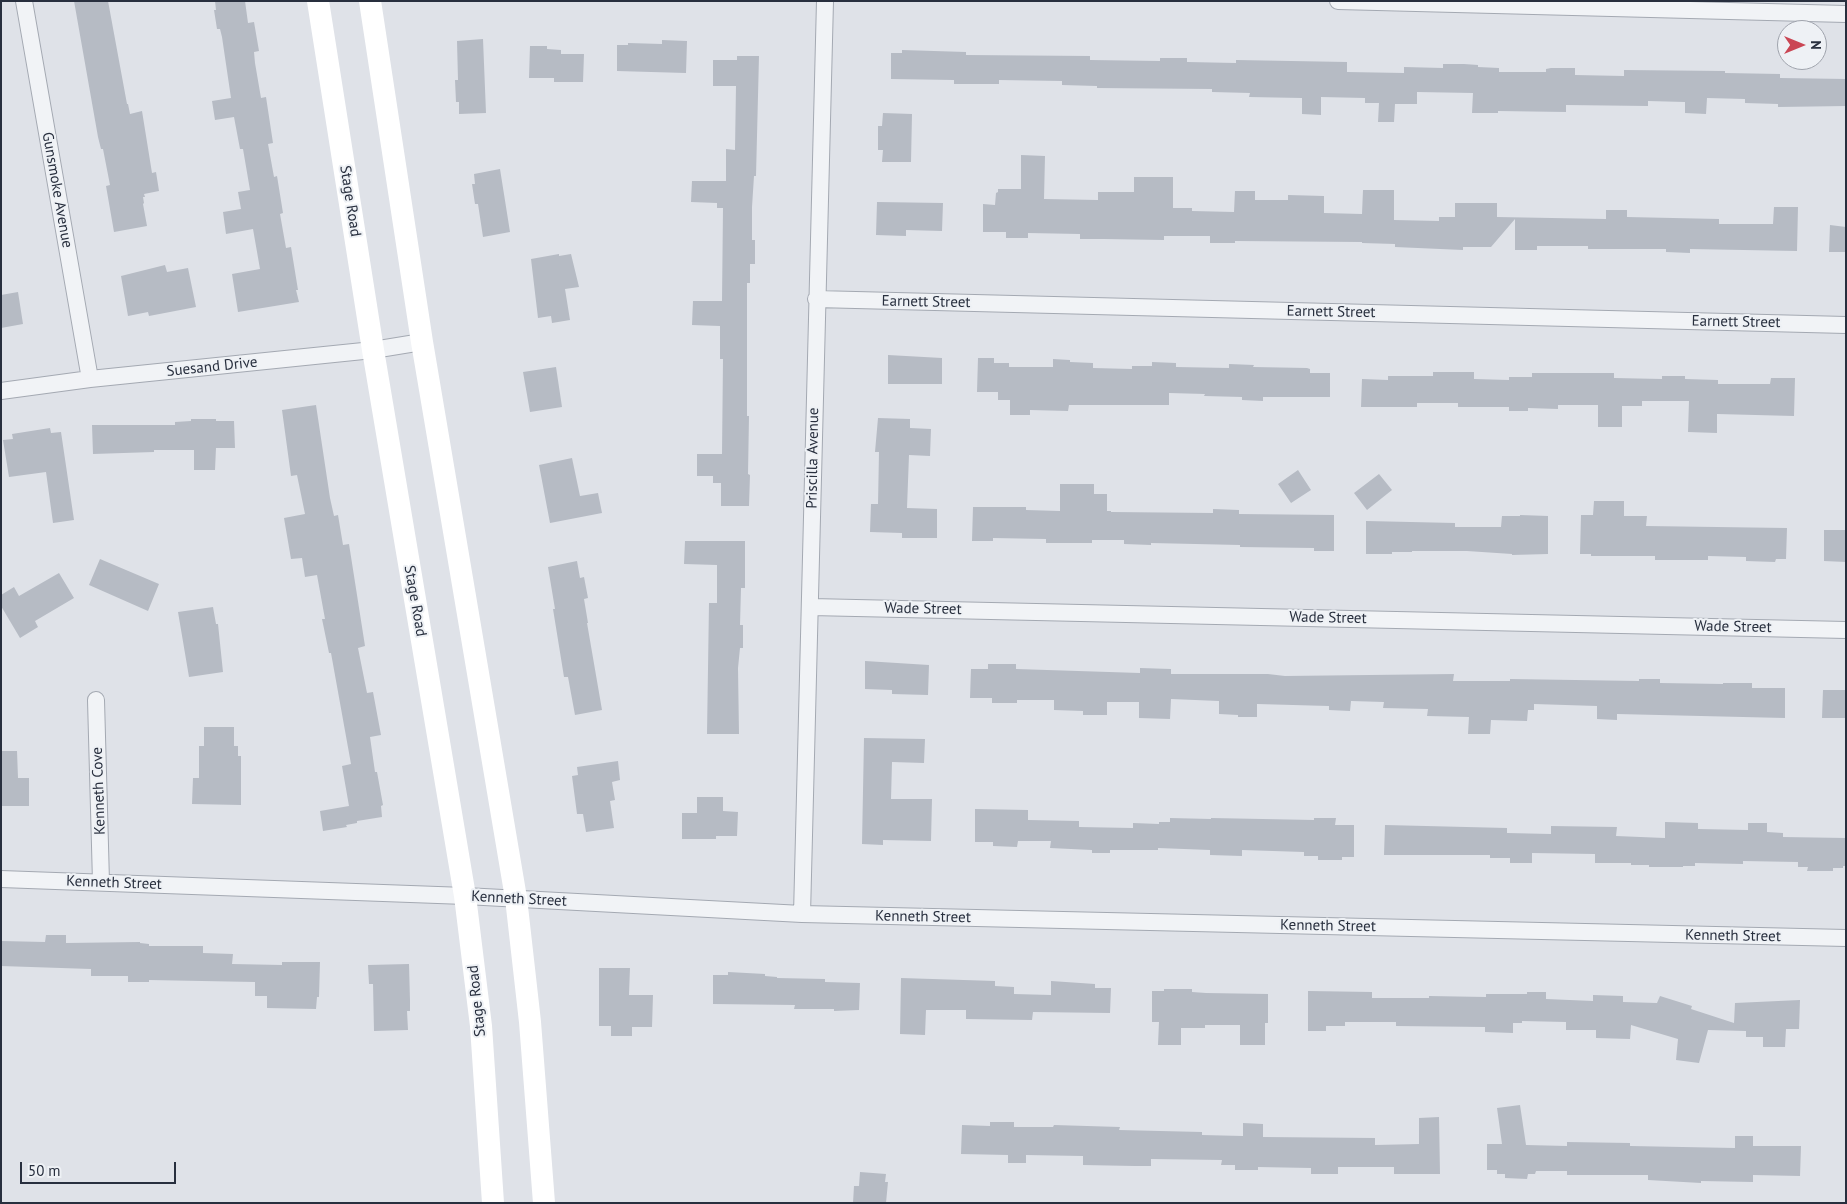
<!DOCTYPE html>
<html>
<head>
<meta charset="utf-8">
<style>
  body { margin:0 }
  #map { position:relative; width:1847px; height:1204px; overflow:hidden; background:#dfe2e8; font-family:"PT Sans",sans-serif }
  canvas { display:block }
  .frame { position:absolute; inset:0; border:2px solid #282f3e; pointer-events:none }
  .north { position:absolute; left:1777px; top:20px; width:50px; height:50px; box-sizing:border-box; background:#eef1f5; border:1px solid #9fa3ac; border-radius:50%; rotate:90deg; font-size:14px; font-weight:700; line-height:20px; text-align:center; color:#282f3e }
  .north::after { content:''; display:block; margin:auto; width:18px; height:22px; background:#ca4654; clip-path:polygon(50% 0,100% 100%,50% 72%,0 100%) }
  .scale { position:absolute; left:20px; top:1162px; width:156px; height:22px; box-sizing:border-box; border:2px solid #282f3e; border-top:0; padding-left:6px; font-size:15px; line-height:18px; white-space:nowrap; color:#282f3e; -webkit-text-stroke:4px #eef1f5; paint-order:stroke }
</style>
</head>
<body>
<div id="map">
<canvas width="1847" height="1204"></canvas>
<div class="frame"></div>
<div class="north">N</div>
<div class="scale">50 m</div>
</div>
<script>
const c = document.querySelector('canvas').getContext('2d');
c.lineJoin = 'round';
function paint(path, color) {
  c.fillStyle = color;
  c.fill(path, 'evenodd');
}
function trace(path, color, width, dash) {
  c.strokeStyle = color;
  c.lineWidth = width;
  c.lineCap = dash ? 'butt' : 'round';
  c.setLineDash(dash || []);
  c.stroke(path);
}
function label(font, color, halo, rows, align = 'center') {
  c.font = font + ' "PT Sans",sans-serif';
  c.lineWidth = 4;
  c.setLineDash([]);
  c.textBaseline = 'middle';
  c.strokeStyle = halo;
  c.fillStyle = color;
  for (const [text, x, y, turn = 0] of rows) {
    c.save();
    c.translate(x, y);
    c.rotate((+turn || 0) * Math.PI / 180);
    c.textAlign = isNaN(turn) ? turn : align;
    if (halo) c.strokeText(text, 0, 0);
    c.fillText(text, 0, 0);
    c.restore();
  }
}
const building = new Path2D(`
  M 74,1 L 108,1 L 127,104 L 128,104 L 130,114 L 142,111 L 152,173 L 156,172 L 159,191 L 144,194 L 145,197 L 143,197 L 144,203 L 143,204 L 147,226 L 114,232 L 106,186 L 110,185 L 103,149 L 101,149 L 98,137 Z
  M 215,1 L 245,1 L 248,23 L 254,22 L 259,51 L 254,52 L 255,63 L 261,98 L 266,97 L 273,143 L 268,144 L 274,177 L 277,176 L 283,213 L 280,214 L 286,248 L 291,247 L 298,290 L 296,290 L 299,302 L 238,312 L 232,274 L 260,269 L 253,229 L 226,234 L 223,212 L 241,209 L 238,192 L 250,190 L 243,149 L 240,149 L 234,117 L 215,120 L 212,101 L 231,98 L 222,37 L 220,29 L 217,29 L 214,10 L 216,10 Z
  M 483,39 L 486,113 L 459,114 L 459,102 L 456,102 L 455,80 L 458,80 L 457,41 Z
  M 662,40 L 687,41 L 686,73 L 617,71 L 617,45 L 628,45 L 628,43 L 662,44 Z
  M 530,46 L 547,46 L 547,49 L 561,50 L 561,54 L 584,54 L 583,82 L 554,82 L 554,78 L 529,78 Z
  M 902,50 L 966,52 L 966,55 L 1090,56 L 1090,60 L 1160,61 L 1160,58 L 1187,58 L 1187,62 L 1236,63 L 1236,60 L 1347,62 L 1347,72 L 1404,73 L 1404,67 L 1443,68 L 1443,64 L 1464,64 L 1478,65 L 1478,67 L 1499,68 L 1499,72 L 1546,72 L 1546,69 L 1551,68 L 1575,68 L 1575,75 L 1624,76 L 1624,70 L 1725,71 L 1725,73 L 1780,74 L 1780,78 L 1846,79 L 1846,106 L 1778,107 L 1778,104 L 1745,103 L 1745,99 L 1707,98 L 1706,114 L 1685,113 L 1685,102 L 1648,101 L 1648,106 L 1566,105 L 1566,112 L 1498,111 L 1498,113 L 1472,113 L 1473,93 L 1417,92 L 1417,104 L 1395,104 L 1394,122 L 1378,122 L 1379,103 L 1365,103 L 1365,98 L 1321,97 L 1321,115 L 1302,114 L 1302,98 L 1249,97 L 1250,93 L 1212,92 L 1212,89 L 1097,88 L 1097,86 L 1062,85 L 1062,81 L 999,80 L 999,84 L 954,84 L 954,80 L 891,79 L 891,53 L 902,53 Z
  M 737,56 L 759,56 L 756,176 L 754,176 L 752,207 L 752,240 L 755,240 L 755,264 L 750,264 L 750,283 L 747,283 L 747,416 L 749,416 L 748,474 L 750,475 L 749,506 L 721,506 L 721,483 L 713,483 L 713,476 L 697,476 L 697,454 L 722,454 L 723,359 L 720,359 L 720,326 L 692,325 L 693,301 L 722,301 L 723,208 L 717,208 L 717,203 L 691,202 L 692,181 L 726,181 L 726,149 L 735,150 L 736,86 L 713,86 L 713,60 L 737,60 Z
  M 883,113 L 912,114 L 911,162 L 882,162 L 883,150 L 878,150 L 878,126 L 882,126 Z
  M 1021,155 L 1045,156 L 1044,199 L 1098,200 L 1098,192 L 1134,192 L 1134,177 L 1173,177 L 1173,208 L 1192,208 L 1192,211 L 1234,212 L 1235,191 L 1255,191 L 1255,200 L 1288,200 L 1288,195 L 1324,196 L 1324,213 L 1362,214 L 1363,190 L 1394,190 L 1394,220 L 1439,221 L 1439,217 L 1455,217 L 1455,203 L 1497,203 L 1497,217 L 1606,219 L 1606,210 L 1627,210 L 1627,217 L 1719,219 L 1719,224 L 1773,224 L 1774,207 L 1798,207 L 1797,251 L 1690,249 L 1690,253 L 1666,252 L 1666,249 L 1588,249 L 1588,246 L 1537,246 L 1537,250 L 1515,250 L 1515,219 L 1491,247 L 1463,247 L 1463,250 L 1395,247 L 1395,244 L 1362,243 L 1362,242 L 1235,241 L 1235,243 L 1210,243 L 1210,236 L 1164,236 L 1164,240 L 1104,239 L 1080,239 L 1080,234 L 1028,233 L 1028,238 L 1006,238 L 1006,232 L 983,232 L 983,204 L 995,205 L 996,193 L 998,192 L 998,189 L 1021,189 Z
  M 500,169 L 510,232 L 483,237 L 478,204 L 475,204 L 472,184 L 475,184 L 474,174 Z
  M 877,202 L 943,203 L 942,231 L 906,230 L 906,236 L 876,235 Z
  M 1830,225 L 1846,227 L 1846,252 L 1829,252 Z
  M 559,254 L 559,256 L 571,254 L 579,287 L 565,289 L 570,320 L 552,323 L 551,316 L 538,318 L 531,259 Z
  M 165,265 L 167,272 L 188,268 L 196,307 L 149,316 L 148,312 L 128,316 L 121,276 Z
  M 18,292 L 23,324 L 1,328 L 1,295 Z
  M 888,355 L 942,358 L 942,384 L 888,384 Z
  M 978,358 L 994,358 L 994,363 L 1009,363 L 1009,367 L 1053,367 L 1053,359 L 1070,360 L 1070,362 L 1093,363 L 1093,368 L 1132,369 L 1132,366 L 1152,366 L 1152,362 L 1176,363 L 1176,367 L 1229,368 L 1229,364 L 1254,365 L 1253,367 L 1307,368 L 1310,369 L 1310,373 L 1330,373 L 1330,397 L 1263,397 L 1263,401 L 1242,400 L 1242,397 L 1204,396 L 1205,394 L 1169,393 L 1169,405 L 1069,405 L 1068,411 L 1030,410 L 1030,415 L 1010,415 L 1010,400 L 998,400 L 998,392 L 977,392 Z
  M 556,367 L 562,407 L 530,412 L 523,372 Z
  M 1433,372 L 1474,372 L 1474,379 L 1509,380 L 1509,377 L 1532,377 L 1532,373 L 1614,373 L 1614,378 L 1662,379 L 1662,376 L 1685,376 L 1685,379 L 1718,380 L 1718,384 L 1770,384 L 1771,378 L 1795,378 L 1794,416 L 1717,414 L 1717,433 L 1688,432 L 1689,401 L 1642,401 L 1642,406 L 1622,406 L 1622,427 L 1598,427 L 1598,405 L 1558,405 L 1558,409 L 1528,408 L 1528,411 L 1509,411 L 1509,407 L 1458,407 L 1458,403 L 1417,403 L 1417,407 L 1361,407 L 1362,379 L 1388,380 L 1388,376 L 1433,376 Z
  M 316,405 L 330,498 L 334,516 L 338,515 L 343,545 L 349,544 L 365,646 L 358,648 L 367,693 L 373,692 L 381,735 L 370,737 L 375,772 L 377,772 L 383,805 L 381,806 L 382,817 L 357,821 L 357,823 L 346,825 L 347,827 L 323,831 L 320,811 L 349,806 L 342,766 L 351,764 L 331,653 L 329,653 L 322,619 L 325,619 L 317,575 L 305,577 L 302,558 L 291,559 L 284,518 L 305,514 L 297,475 L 291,476 L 282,410 Z
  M 878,418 L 910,419 L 910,428 L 931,429 L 930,456 L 909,455 L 907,508 L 937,509 L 937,538 L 902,538 L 902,533 L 870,532 L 871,504 L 878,504 L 879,452 L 875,452 Z
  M 191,419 L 216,419 L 216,421 L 234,421 L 235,448 L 216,448 L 215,470 L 194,470 L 194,450 L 154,450 L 154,452 L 93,454 L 92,425 L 175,425 L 175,422 L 191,421 Z
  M 50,428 L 51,433 L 61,432 L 74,520 L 53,523 L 46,472 L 9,477 L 3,440 L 13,439 L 12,434 Z
  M 572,458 L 580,496 L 598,493 L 602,513 L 550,523 L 539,465 Z
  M 1298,470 L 1311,490 L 1291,503 L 1278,484 Z
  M 1379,474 L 1392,490 L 1367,510 L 1354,493 Z
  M 1060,484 L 1094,484 L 1094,494 L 1107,494 L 1107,511 L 1111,511 L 1111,512 L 1213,513 L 1213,509 L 1239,510 L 1239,514 L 1334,515 L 1334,551 L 1314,551 L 1314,548 L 1240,547 L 1240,545 L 1151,543 L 1151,545 L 1124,544 L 1124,540 L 1092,540 L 1092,543 L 1046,543 L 1046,539 L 993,538 L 993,541 L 972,541 L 973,507 L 1026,507 L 1026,510 L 1060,511 Z
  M 1594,501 L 1624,501 L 1624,516 L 1647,516 L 1646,526 L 1787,528 L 1786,559 L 1776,559 L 1775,562 L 1746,561 L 1746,557 L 1708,556 L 1708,560 L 1655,560 L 1655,556 L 1591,556 L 1591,554 L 1580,554 L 1581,515 L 1593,515 Z
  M 1520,515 L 1548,516 L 1548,554 L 1512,555 L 1512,554 L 1467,551 L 1412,551 L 1412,552 L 1392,552 L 1392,554 L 1366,554 L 1366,521 L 1455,523 L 1455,527 L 1501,527 L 1502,516 L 1520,516 Z
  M 1824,530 L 1846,530 L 1846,562 L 1824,561 Z
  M 685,541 L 745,541 L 745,588 L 741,588 L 740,625 L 743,625 L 743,648 L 740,648 L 738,668 L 739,734 L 707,734 L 709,603 L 717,603 L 717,565 L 684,564 Z
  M 100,559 L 159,584 L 148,611 L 89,585 Z
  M 577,561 L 580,578 L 584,577 L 588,598 L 584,599 L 588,623 L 587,623 L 602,710 L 575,715 L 568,677 L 564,677 L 553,609 L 555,609 L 548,567 Z
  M 59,573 L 74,598 L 35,621 L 38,627 L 20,638 L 1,606 L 1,595 L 14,587 L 19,596 Z
  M 213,607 L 216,624 L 218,624 L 223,672 L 189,677 L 178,612 Z
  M 865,661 L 929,665 L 928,695 L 892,694 L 892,690 L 865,689 Z
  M 988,664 L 1016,664 L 1016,669 L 1140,673 L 1140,668 L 1171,669 L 1171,674 L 1268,674 L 1285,676 L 1454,674 L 1453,681 L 1510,681 L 1510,679 L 1639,681 L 1639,679 L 1660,679 L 1660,683 L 1723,684 L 1723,683 L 1752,683 L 1752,688 L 1785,688 L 1785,718 L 1617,714 L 1617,720 L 1597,719 L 1597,706 L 1534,704 L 1534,710 L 1528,710 L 1527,721 L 1491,720 L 1490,734 L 1468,734 L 1469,717 L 1427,716 L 1428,709 L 1383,708 L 1384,702 L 1351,701 L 1350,711 L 1329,710 L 1329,706 L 1257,704 L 1257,717 L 1238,717 L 1238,715 L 1219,714 L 1219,701 L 1171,699 L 1170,719 L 1139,718 L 1139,702 L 1107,702 L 1107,715 L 1083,715 L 1083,711 L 1054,710 L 1054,700 L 1017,700 L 1017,703 L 992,703 L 992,698 L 970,698 L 971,669 L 988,669 Z
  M 1823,690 L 1846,690 L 1846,718 L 1822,718 Z
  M 204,727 L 234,727 L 234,746 L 238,746 L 238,756 L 241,756 L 241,805 L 192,804 L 193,778 L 199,778 L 199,746 L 204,746 Z
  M 864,738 L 925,739 L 924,763 L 892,762 L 891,799 L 932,799 L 931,841 L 883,840 L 883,845 L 862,844 Z
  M 1,751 L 17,751 L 18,778 L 29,778 L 29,806 L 1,806 Z
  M 618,761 L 620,780 L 612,782 L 615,800 L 610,801 L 614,828 L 586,832 L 583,814 L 577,814 L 572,776 L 578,775 L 577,767 Z
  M 697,797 L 723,797 L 723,811 L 738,812 L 737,836 L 716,836 L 716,839 L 682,839 L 682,813 L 697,813 Z
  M 975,809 L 1028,810 L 1028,820 L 1079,821 L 1079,827 L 1133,828 L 1133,823 L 1159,824 L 1159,822 L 1170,822 L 1170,818 L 1211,819 L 1211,818 L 1314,820 L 1314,818 L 1336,818 L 1335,825 L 1354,825 L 1354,857 L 1342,857 L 1342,860 L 1318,860 L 1318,856 L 1304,856 L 1304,852 L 1242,850 L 1242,856 L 1210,855 L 1210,850 L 1158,848 L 1158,850 L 1110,850 L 1110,853 L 1092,853 L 1092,850 L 1050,848 L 1051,841 L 1018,841 L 1017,847 L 993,846 L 993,842 L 975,842 Z
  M 1665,822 L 1698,823 L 1698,829 L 1748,830 L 1748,823 L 1767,823 L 1767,832 L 1783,833 L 1783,837 L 1846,838 L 1846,866 L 1843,866 L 1843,868 L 1833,868 L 1833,871 L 1807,871 L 1808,867 L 1798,867 L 1798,862 L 1743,861 L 1743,864 L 1695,863 L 1695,866 L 1683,866 L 1683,867 L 1649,867 L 1649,865 L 1631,865 L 1631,863 L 1595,863 L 1595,854 L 1532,853 L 1532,863 L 1510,863 L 1510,858 L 1490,858 L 1490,855 L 1384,855 L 1385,825 L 1507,828 L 1507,833 L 1551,834 L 1551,826 L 1617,827 L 1616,836 L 1665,838 Z
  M 46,935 L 66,935 L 66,943 L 140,942 L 140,943 L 149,944 L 149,946 L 203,946 L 203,953 L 233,954 L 232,964 L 282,965 L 282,962 L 320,962 L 319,997 L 317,997 L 316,1009 L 267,1008 L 267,996 L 255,996 L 255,982 L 149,980 L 149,982 L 128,982 L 128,976 L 91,976 L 91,969 L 1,966 L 1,941 L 45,942 Z
  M 409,964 L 410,1001 L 410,1011 L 407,1011 L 408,1030 L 374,1031 L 373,984 L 369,984 L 368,965 Z
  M 599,968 L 630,968 L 629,995 L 653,995 L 652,1027 L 632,1027 L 632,1036 L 611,1036 L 611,1026 L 599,1026 Z
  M 728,972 L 765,974 L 765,976 L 777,977 L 777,978 L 825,979 L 825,982 L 860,983 L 859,1010 L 834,1011 L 834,1009 L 794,1009 L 795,1005 L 713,1004 L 713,975 L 728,975 Z
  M 901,978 L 995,981 L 995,986 L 1014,987 L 1014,994 L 1051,995 L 1051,981 L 1095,984 L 1095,988 L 1111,988 L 1110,1013 L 1033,1012 L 1032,1020 L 966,1019 L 966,1010 L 926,1010 L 925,1035 L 900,1034 Z
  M 1164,989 L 1192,989 L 1192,992 L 1206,993 L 1268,994 L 1268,1023 L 1265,1023 L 1265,1045 L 1240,1045 L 1240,1025 L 1205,1025 L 1205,1028 L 1181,1028 L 1181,1045 L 1158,1045 L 1159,1022 L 1152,1022 L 1152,991 L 1164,991 Z
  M 1308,991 L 1372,992 L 1372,998 L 1429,998 L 1429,996 L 1486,997 L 1486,994 L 1527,994 L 1527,992 L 1546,992 L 1546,999 L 1593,1001 L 1593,995 L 1623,996 L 1623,1002 L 1657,1003 L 1660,996 L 1692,1006 L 1691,1009 L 1734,1023 L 1735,1003 L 1800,1000 L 1799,1029 L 1786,1029 L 1785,1047 L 1763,1047 L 1763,1037 L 1746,1037 L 1746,1031 L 1708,1030 L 1699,1063 L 1676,1060 L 1678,1039 L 1631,1025 L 1630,1039 L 1596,1038 L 1596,1030 L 1566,1030 L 1566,1022 L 1522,1021 L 1522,1023 L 1513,1023 L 1513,1033 L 1485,1032 L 1485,1027 L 1396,1026 L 1396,1022 L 1345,1022 L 1345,1026 L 1326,1026 L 1326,1031 L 1308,1031 Z
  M 1520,1105 L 1526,1145 L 1567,1146 L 1567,1142 L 1630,1143 L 1630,1146 L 1735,1148 L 1735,1136 L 1753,1136 L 1753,1146 L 1801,1146 L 1800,1176 L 1753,1175 L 1753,1182 L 1701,1181 L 1701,1183 L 1648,1180 L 1648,1175 L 1567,1175 L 1567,1171 L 1536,1171 L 1535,1174 L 1528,1174 L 1527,1179 L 1505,1178 L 1505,1174 L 1497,1174 L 1497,1170 L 1487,1170 L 1487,1144 L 1502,1144 L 1497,1108 Z
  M 1439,1117 L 1440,1174 L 1394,1174 L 1394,1167 L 1338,1167 L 1338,1174 L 1311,1174 L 1311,1168 L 1258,1167 L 1258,1170 L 1235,1170 L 1235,1165 L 1221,1165 L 1222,1160 L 1151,1159 L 1151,1166 L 1135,1166 L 1083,1165 L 1083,1156 L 1026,1155 L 1026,1163 L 1008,1163 L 1008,1155 L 961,1154 L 962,1125 L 990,1126 L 990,1122 L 1014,1122 L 1014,1127 L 1053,1127 L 1054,1125 L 1120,1127 L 1119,1130 L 1202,1132 L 1202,1135 L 1243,1136 L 1243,1123 L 1263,1124 L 1263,1137 L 1375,1138 L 1375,1145 L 1419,1144 L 1419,1118 Z
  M 860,1172 L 886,1174 L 885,1182 L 888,1182 L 886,1203 L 853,1203 L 854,1186 L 859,1186 Z`);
const minor = new Path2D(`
  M 24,1 L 90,379
  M 1338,1 L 1846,14
  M 816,299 L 1846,325
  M 1,391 L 90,379 L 373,350 L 422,342
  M 811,607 L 1846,630
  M 96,700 L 101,882
  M 1,879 L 465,896 L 802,914 L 1846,938
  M 802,914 L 825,1`);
const secondary = new Path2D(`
  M 318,1 L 373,350 L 465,896 L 481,1026 L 493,1203
  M 370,1 L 422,342 L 516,898 L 530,1022 L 544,1203`);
const streetNames = [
  ["Gunsmoke Avenue",57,190,80],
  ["Stage Road",350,201,81],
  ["Earnett Street",926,302,1],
  ["Earnett Street",1331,312,1],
  ["Earnett Street",1736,322,1],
  ["Suesand Drive",212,367,-6],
  ["Priscilla Avenue",813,458,-89],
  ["Stage Road",415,601,80],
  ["Wade Street",923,609,1],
  ["Wade Street",1328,618,1],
  ["Wade Street",1733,627,1],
  ["Kenneth Cove",99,791,-92],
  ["Kenneth Street",114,883,2],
  ["Kenneth Street",519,899,3],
  ["Kenneth Street",923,917,1],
  ["Kenneth Street",1328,926,1],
  ["Kenneth Street",1733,936,1],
  ["Stage Road",477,1001,-96]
];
paint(building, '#b6bbc4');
trace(minor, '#a4a9b2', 18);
trace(minor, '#f1f3f6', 16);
trace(secondary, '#fff', 22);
label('15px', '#282f3e', '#eef1f5', streetNames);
</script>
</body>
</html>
